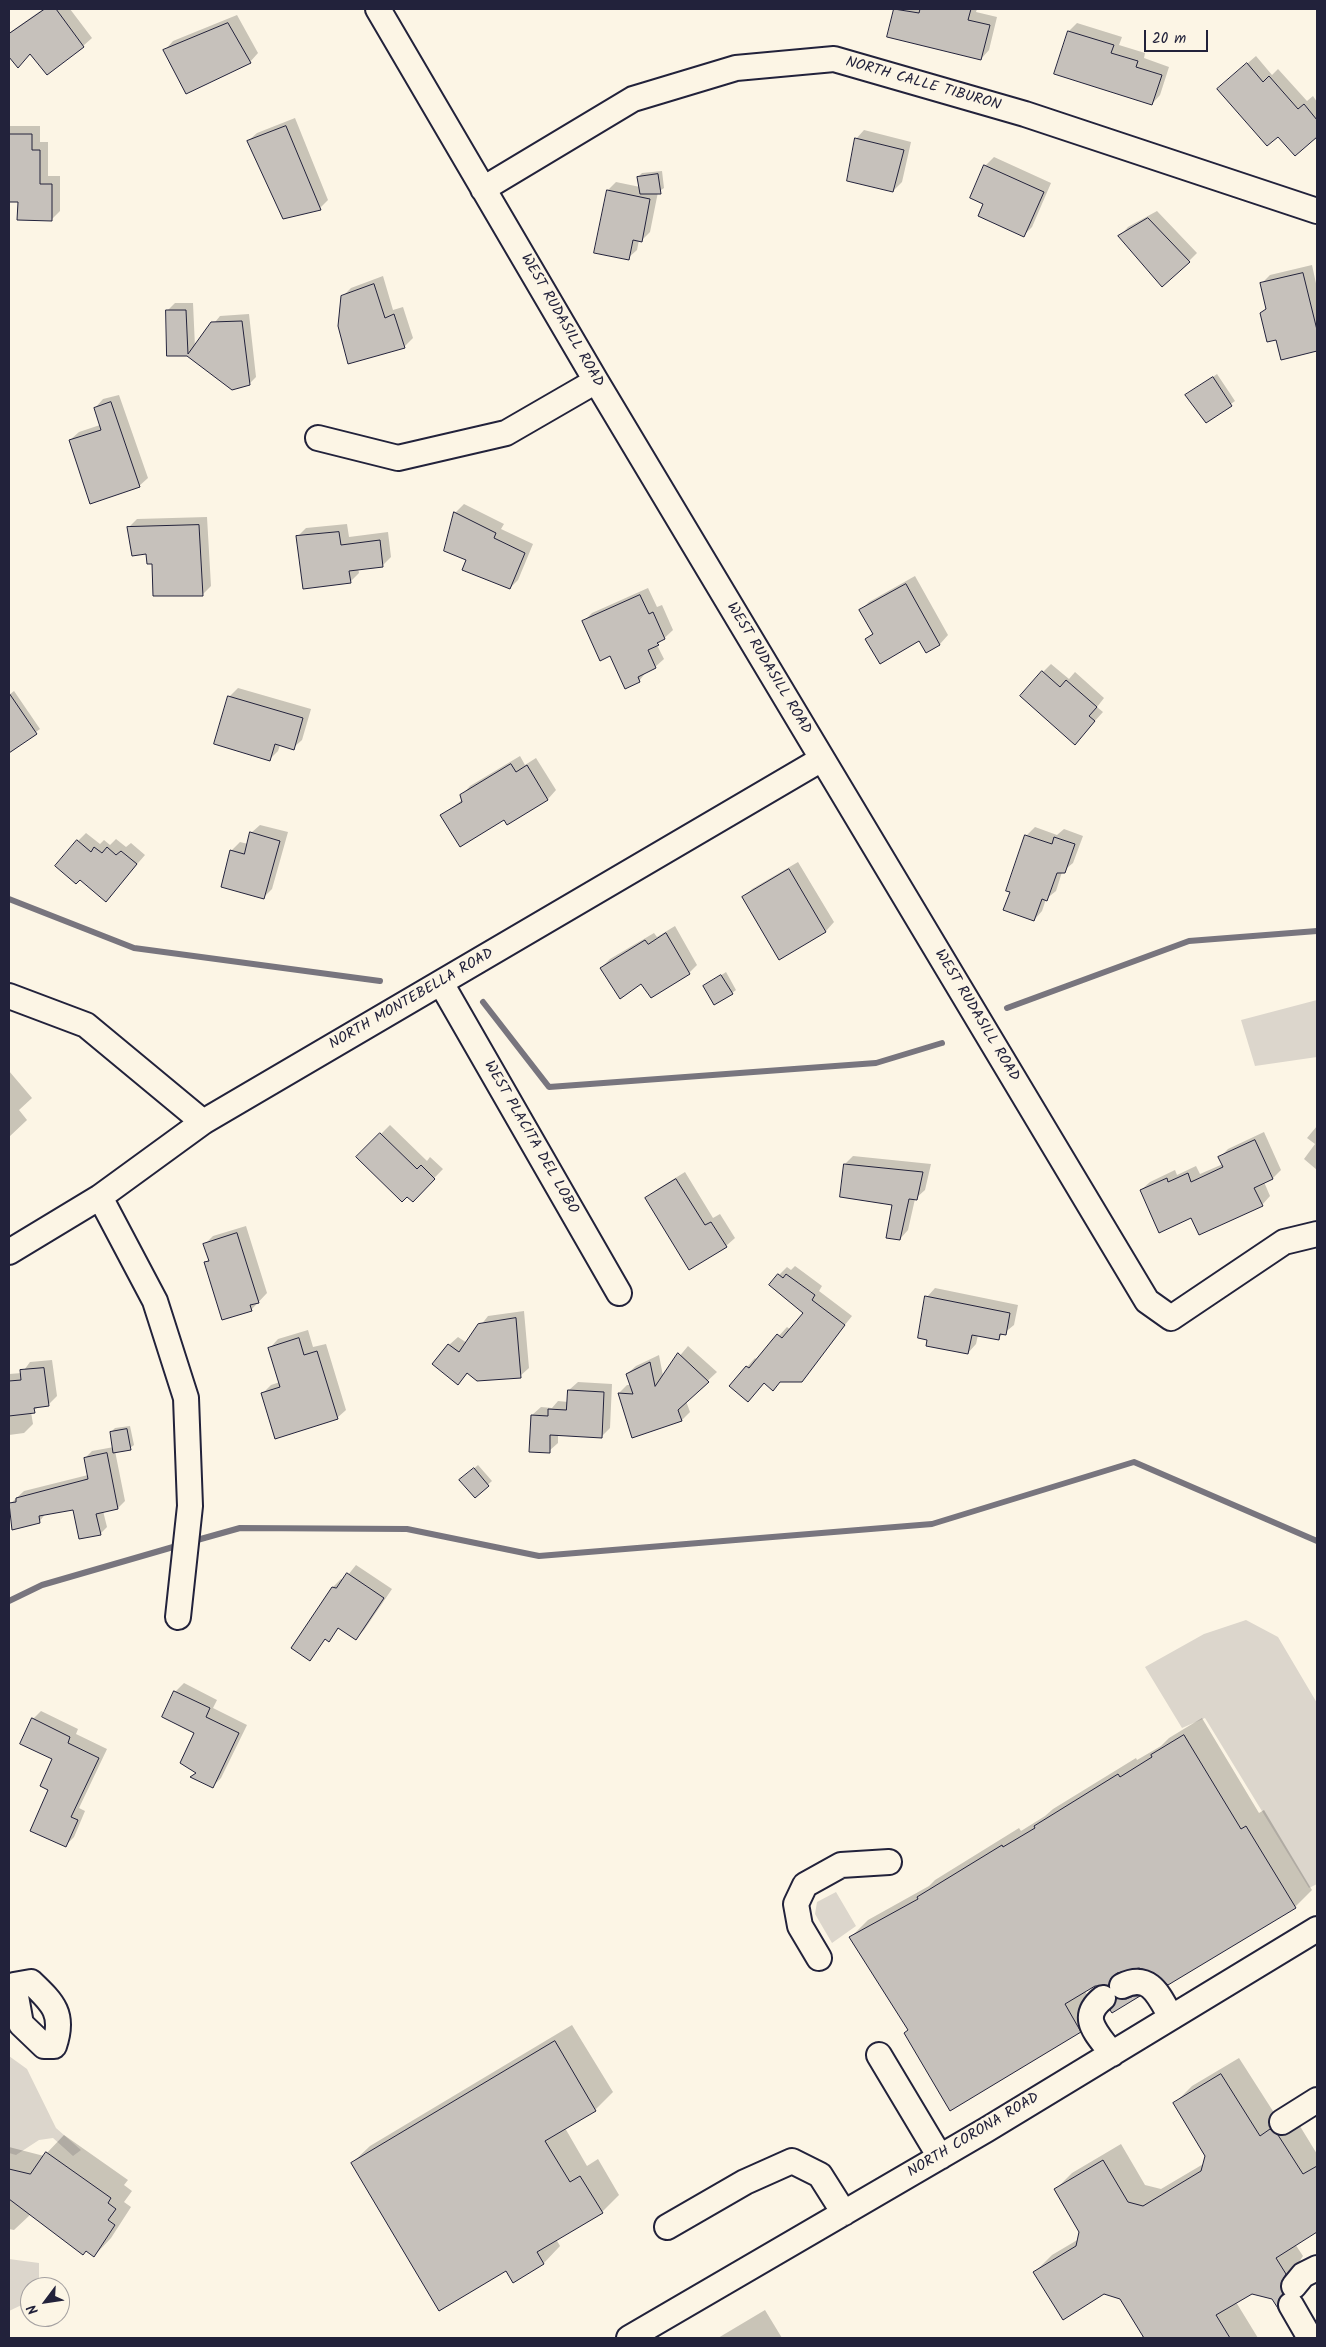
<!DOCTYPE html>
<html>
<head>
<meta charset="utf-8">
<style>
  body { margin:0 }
  #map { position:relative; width:1326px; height:2347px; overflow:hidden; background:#fcf5e5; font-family:Kalam,sans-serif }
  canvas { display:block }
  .frame { position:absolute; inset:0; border:10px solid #22223b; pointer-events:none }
  .north { position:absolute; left:20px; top:2277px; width:50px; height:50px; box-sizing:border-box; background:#fcf5e5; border:1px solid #a5a1a1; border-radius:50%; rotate:239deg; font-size:14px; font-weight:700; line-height:20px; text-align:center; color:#22223b }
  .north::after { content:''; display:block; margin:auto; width:18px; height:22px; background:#22223b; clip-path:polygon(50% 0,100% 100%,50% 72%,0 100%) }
  .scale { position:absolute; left:1144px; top:30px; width:64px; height:22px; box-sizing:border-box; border:2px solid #22223b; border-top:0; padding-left:6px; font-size:15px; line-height:18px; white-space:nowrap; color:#22223b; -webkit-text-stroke:4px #fcf5e5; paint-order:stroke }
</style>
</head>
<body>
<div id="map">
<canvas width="1326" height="2347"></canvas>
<div class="frame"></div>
<div class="north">N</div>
<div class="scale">20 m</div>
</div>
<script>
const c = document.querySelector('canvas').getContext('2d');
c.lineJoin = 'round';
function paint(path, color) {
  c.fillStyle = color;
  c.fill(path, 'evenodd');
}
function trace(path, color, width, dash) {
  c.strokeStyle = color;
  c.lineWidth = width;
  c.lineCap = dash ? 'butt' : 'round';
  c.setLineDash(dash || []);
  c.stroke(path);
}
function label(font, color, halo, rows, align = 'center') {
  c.font = font + ' Kalam,sans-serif';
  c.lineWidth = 5;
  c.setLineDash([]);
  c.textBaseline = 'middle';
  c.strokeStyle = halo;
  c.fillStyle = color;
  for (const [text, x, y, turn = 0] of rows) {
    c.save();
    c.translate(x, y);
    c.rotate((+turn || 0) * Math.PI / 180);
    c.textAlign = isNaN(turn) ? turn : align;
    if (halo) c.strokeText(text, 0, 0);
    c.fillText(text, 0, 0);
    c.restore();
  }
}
const green = new Path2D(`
  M 1317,1000 L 1317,1057 L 1255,1066 L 1241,1020 Z
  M 1246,1620 L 1278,1637 L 1317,1703 L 1317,1884 L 1309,1888 L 1205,1718 L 1182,1728 L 1145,1667 L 1204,1634 Z
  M 836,1892 L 856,1926 L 832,1943 L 815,1914 L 817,1902 Z
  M 9,2056 L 27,2069 L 56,2128 L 81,2150 L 73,2156 L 53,2138 L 39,2140 L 16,2155 L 9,2153 Z
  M 9,2259 L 39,2263 L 39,2287 L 30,2287 L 30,2301 L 9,2311 Z`);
const shadow = new Path2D(`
  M 43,9 L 70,9 L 92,38 L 83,46 L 31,52 L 18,66 L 9,55 L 9,33 Z
  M 896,9 L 977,9 L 976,12 L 997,17 L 989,50 L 981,59 L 889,36 Z
  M 237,15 L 258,53 L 250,62 L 165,50 L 173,41 Z
  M 1077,23 L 1122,37 L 1119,45 L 1145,53 L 1144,58 L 1169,67 L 1160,95 L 1152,104 L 1069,31 Z
  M 1256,56 L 1272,75 L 1278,69 L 1307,101 L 1313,96 L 1317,102 L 1317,136 L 1296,155 L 1227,81 Z
  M 295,118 L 328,200 L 320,208 L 248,141 L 257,133 Z
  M 9,126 L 40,126 L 40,142 L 48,142 L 48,176 L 60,176 L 60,211 L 51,220 L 19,201 L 9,201 Z
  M 864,130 L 911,142 L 902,182 L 893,191 L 856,139 Z
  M 994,157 L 1051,183 L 1032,227 L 1023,236 L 985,203 L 985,166 Z
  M 662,171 L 664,188 L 658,192 L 650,232 L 641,241 L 639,240 L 637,250 L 628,258 L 608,190 L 616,182 L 640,187 L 638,177 L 642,173 Z
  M 1157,211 L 1197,253 L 1189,261 L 1120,236 L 1128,227 Z
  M 1312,265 L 1317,288 L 1317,350 L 1281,358 L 1261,284 L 1270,275 Z
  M 383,276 L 393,310 L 403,307 L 413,338 L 405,346 L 349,362 L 342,297 L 351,288 Z
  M 175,303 L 193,303 L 195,347 L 220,316 L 249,314 L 256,377 L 249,384 L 187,354 L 167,311 Z
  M 1217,374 L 1235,401 L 1206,422 L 1187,395 Z
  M 119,395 L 148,478 L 139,486 L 70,440 L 79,432 L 100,425 L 95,408 L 103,399 Z
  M 464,504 L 504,524 L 501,529 L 533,544 L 518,580 L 510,588 L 468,559 L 455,513 Z
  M 207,517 L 211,586 L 202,595 L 153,562 L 128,528 L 137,519 Z
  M 347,524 L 349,537 L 388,532 L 391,557 L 383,565 L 358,568 L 359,573 L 350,582 L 298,536 L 306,528 Z
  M 915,576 L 948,635 L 940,644 L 926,651 L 920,639 L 867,639 L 874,632 L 861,610 L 869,602 Z
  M 648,588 L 657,607 L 662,605 L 673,630 L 657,645 L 664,659 L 655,667 L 647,671 L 639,681 L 611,654 L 584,621 L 592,613 Z
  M 1051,664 L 1069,679 L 1075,672 L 1104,698 L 1097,707 L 1103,712 L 1083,734 L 1043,672 Z
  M 238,688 L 311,709 L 302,740 L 293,748 L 280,745 L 278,751 L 270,759 L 216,743 L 230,696 Z
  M 14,691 L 40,729 L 9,752 L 9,695 Z
  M 520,756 L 525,765 L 536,758 L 556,790 L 548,799 L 507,823 L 504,819 L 442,816 L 463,799 L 462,795 L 470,786 Z
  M 260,825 L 288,832 L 272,889 L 264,897 L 231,851 L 240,842 L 248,844 L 251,833 Z
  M 1035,827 L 1057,835 L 1064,829 L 1083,836 L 1073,863 L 1062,872 L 1056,891 L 1046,899 L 1042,911 L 1034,920 L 1026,836 Z
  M 86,833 L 100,844 L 104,840 L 110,845 L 116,839 L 126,847 L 131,843 L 145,855 L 106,900 L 78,841 Z
  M 798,862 L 834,922 L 826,931 L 779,958 L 743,898 L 752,889 Z
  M 675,926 L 697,965 L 689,973 L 641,982 L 601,968 L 610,959 L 654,933 L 657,937 Z
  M 726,972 L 736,990 L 732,993 L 705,986 Z
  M 9,1071 L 32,1098 L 19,1110 L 27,1120 L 9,1137 Z
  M 390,1125 L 427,1161 L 430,1157 L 443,1169 L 413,1200 L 358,1157 Z
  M 1317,1126 L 1317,1170 L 1304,1159 L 1315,1144 L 1307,1138 Z
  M 1264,1132 L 1281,1170 L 1273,1178 L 1264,1182 L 1270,1196 L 1262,1205 L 1192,1217 L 1141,1190 L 1150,1182 L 1175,1170 L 1177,1175 L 1196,1166 L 1200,1174 L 1223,1164 L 1220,1157 L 1228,1149 Z
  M 853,1156 L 931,1164 L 925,1190 L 915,1199 L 908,1230 L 900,1239 L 893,1204 L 845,1164 Z
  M 685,1172 L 713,1218 L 720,1214 L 735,1238 L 726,1246 L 647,1198 L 656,1190 Z
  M 246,1226 L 267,1293 L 251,1310 L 205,1263 L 209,1259 L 205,1244 L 213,1236 Z
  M 795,1266 L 822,1286 L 819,1291 L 852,1316 L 801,1380 L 765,1382 L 748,1401 L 747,1367 L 755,1358 L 757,1360 L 787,1327 L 791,1330 L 805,1313 L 779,1275 L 787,1267 L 791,1270 Z
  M 935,1288 L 1018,1305 L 1014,1325 L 998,1338 L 978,1335 L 976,1344 L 968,1353 L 927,1297 Z
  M 524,1311 L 529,1368 L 520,1376 L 468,1373 L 458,1383 L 449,1345 L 458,1337 L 467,1343 L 488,1316 Z
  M 308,1330 L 313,1347 L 326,1344 L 346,1410 L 337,1418 L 263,1393 L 271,1385 L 280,1382 L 270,1348 L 278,1339 Z
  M 688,1346 L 717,1372 L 686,1401 L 690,1412 L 682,1420 L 619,1393 L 627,1385 L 631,1385 L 627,1374 L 636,1366 L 659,1355 L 663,1376 Z
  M 52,1360 L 57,1396 L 48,1405 L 40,1406 L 31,1412 L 33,1424 L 24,1433 L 9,1435 L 9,1374 L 22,1373 L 30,1362 Z
  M 578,1382 L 612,1384 L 610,1428 L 601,1437 L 558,1434 L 558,1443 L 549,1451 L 532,1415 L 541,1407 L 552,1408 L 558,1401 L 568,1402 L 569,1390 Z
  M 130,1426 L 134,1445 L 130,1448 L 115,1451 L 125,1501 L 118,1508 L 103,1511 L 107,1527 L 100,1534 L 74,1508 L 46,1513 L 39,1522 L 10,1504 L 24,1491 L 88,1475 L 85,1458 L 92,1451 L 114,1447 L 111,1432 L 115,1428 Z
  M 478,1465 L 492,1481 L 475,1496 L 461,1480 Z
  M 356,1565 L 392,1589 L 364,1630 L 356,1638 L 340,1627 L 329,1640 L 326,1638 L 310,1659 L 333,1587 L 341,1579 L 344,1580 Z
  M 184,1683 L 217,1700 L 213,1708 L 247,1725 L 221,1778 L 212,1787 L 197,1772 L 196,1732 L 175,1692 Z
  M 41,1711 L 78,1729 L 76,1734 L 107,1749 L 79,1808 L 85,1811 L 74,1837 L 65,1846 L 49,1789 L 54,1759 L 33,1719 Z
  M 1202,1718 L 1259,1813 L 1264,1810 L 1312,1890 L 1295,1907 L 1155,1972 L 1139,1967 L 1122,1971 L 1108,1984 L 1100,1983 L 1085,1991 L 1097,2014 L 1080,2031 L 909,2030 L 851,1937 L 868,1920 L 929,1886 L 935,1880 L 1019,1828 L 1021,1831 L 1045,1816 L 1053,1809 L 1136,1758 L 1137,1760 L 1161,1746 L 1169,1738 Z
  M 1154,1980 L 1139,1995 L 1112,2011 L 1117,1999 L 1135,1981 Z
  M 572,2025 L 613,2092 L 595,2110 L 565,2128 L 587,2166 L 598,2159 L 619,2195 L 602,2212 L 556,2239 L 560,2246 L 543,2264 L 506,2269 L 352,2163 L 370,2146 Z
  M 1239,2058 L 1278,2119 L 1295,2118 L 1317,2154 L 1317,2230 L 1295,2244 L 1303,2256 L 1297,2265 L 1295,2292 L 1279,2308 L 1273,2298 L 1252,2292 L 1236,2302 L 1258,2338 L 1142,2338 L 1143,2334 L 1120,2298 L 1035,2272 L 1052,2255 L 1079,2239 L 1080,2232 L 1055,2190 L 1072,2173 L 1121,2144 L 1145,2185 L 1161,2189 L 1205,2163 L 1207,2156 L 1175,2103 L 1192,2086 Z
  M 64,2135 L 128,2180 L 124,2185 L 132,2191 L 124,2202 L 131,2207 L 111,2238 L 94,2256 L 31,2214 L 14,2230 L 9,2229 L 9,2147 L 44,2156 Z
  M 765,2310 L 782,2338 L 718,2338 Z`);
const stream = new Path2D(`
  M 9,899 L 134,948 L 380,981
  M 483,1002 L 549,1087 L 876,1063 L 942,1043
  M 1007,1008 L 1189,941 L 1317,931
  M 190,1542 L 240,1528 L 407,1529 L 539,1556 L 932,1524 L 1134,1462 L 1317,1541
  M 9,1601 L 42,1585 L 180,1545`);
const building = new Path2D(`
  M 45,9 L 56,9 L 84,47 L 47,75 L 30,54 L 18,68 L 9,57 L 9,34 Z
  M 894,9 L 919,13 L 920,9 L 971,9 L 968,20 L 990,25 L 981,60 L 887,37 Z
  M 228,23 L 251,63 L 186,94 L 163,50 Z
  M 1068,31 L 1114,45 L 1111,53 L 1138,61 L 1136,67 L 1162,75 L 1152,105 L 1054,74 Z
  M 1247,63 L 1263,82 L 1269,76 L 1298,109 L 1304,104 L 1317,120 L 1317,137 L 1295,156 L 1278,137 L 1267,146 L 1217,89 Z
  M 286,126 L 321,210 L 283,219 L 247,141 Z
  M 9,134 L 32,134 L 32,150 L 40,150 L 40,184 L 52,184 L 52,221 L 17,220 L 18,202 L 9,202 Z
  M 855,138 L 904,150 L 893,192 L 847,181 Z
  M 984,165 L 1044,192 L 1024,237 L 978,216 L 983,204 L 970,198 Z
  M 658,174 L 661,194 L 640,194 L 637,177 Z
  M 607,190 L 650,199 L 642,242 L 633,240 L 629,260 L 594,253 Z
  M 1148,218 L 1190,262 L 1162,287 L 1118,236 Z
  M 1303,273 L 1317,330 L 1317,351 L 1281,360 L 1276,340 L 1267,342 L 1260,313 L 1266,309 L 1260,283 Z
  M 374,284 L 385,318 L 394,314 L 405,348 L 348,364 L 338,326 L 341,296 Z
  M 166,310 L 186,310 L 188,354 L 211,322 L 242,321 L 250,385 L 232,390 L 187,356 L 167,356 Z
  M 1213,377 L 1232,406 L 1206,423 L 1185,395 Z
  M 111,402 L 140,487 L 90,504 L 69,440 L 101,430 L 94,408 Z
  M 454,512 L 496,533 L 494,538 L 525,553 L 510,589 L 462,570 L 466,560 L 444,551 Z
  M 199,525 L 203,596 L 153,596 L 152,564 L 147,564 L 146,554 L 132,556 L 127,527 Z
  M 339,532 L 341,545 L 380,540 L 383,567 L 349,571 L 351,583 L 303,589 L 296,536 Z
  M 906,584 L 940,645 L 926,653 L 919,641 L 880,664 L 865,639 L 873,634 L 859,610 Z
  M 640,595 L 649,614 L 653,612 L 665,639 L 657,643 L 659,645 L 648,650 L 656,668 L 638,677 L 640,682 L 625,689 L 610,656 L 600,661 L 582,621 Z
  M 1042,671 L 1060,687 L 1066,680 L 1097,707 L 1089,716 L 1095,721 L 1075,745 L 1020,696 Z
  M 9,693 L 37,734 L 9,753 Z
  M 228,696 L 303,718 L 294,750 L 275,744 L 270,761 L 214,744 Z
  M 511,764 L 516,772 L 527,765 L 548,800 L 507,825 L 504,820 L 460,847 L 440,815 L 462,802 L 460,795 Z
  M 250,832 L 280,841 L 264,899 L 221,887 L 230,850 L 244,854 Z
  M 1025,835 L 1052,844 L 1054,837 L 1075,844 L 1065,873 L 1057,873 L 1047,901 L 1042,899 L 1034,921 L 1003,910 L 1010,892 L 1006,891 Z
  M 77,840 L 91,852 L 94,847 L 102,853 L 107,847 L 116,855 L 121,851 L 137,864 L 106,902 L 80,880 L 76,884 L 55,866 Z
  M 789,869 L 826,932 L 779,960 L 742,897 Z
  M 666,933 L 690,974 L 651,998 L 641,984 L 620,999 L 600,968 L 645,940 L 648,944 Z
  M 721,975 L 733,994 L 714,1005 L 703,986 Z
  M 380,1133 L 417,1169 L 421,1165 L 435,1179 L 413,1202 L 407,1197 L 402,1202 L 356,1157 Z
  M 1255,1140 L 1273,1179 L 1254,1188 L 1263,1206 L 1199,1235 L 1191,1218 L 1159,1233 L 1140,1190 L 1167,1178 L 1168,1182 L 1188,1173 L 1191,1182 L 1223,1167 L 1218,1157 Z
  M 844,1164 L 923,1172 L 917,1200 L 909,1199 L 900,1240 L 886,1238 L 892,1205 L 840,1197 Z
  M 676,1179 L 705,1225 L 711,1222 L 727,1247 L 689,1270 L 645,1198 Z
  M 237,1233 L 259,1303 L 250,1305 L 252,1311 L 222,1320 L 204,1262 L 209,1261 L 203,1244 Z
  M 778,1274 L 783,1278 L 786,1274 L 815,1295 L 812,1300 L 845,1325 L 802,1382 L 780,1382 L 773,1391 L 764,1383 L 748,1402 L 729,1386 L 746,1366 L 749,1368 L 777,1334 L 782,1338 L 803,1313 L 769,1285 Z
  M 925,1296 L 1010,1313 L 1006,1335 L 1000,1334 L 999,1340 L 972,1335 L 968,1354 L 926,1346 L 927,1340 L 918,1338 Z
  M 516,1318 L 521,1378 L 477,1381 L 467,1373 L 458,1385 L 432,1364 L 448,1344 L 459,1352 L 478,1324 Z
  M 299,1338 L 304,1355 L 317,1351 L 338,1419 L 275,1439 L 261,1393 L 280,1387 L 268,1348 Z
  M 678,1353 L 709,1382 L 678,1410 L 682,1421 L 632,1438 L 618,1393 L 633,1394 L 626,1374 L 650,1362 L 655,1386 Z
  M 44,1368 L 49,1406 L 34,1408 L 35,1413 L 9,1416 L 9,1381 L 21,1380 L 20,1370 Z
  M 568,1390 L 604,1392 L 602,1438 L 550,1435 L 550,1453 L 529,1452 L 531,1415 L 548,1416 L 548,1409 L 566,1410 Z
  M 127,1429 L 131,1450 L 113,1453 L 110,1432 Z
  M 107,1453 L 118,1509 L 96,1514 L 101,1535 L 79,1539 L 73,1510 L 39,1516 L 40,1523 L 12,1530 L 9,1503 L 16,1502 L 16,1498 L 88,1479 L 84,1458 Z
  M 474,1468 L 489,1486 L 475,1498 L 459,1480 Z
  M 347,1573 L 384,1598 L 356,1640 L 338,1628 L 329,1642 L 325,1639 L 310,1661 L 291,1648 L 332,1587 L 336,1588 Z
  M 174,1691 L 210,1708 L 206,1717 L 239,1733 L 213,1788 L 190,1777 L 196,1773 L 180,1763 L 194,1733 L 162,1717 Z
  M 32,1718 L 70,1737 L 68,1743 L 99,1758 L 71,1817 L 78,1820 L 66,1847 L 30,1831 L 48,1790 L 40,1786 L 52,1759 L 20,1744 Z
  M 1184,1735 L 1241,1829 L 1246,1826 L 1296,1908 L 1168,1985 L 1154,1973 L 1139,1968 L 1117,1973 L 1111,1978 L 1109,1986 L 1095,1986 L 1065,2004 L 1081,2032 L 950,2111 L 904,2033 L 908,2030 L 849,1937 L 918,1899 L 917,1897 L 1002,1845 L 1003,1847 L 1035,1828 L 1034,1826 L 1118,1774 L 1120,1777 L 1152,1757 L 1151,1755 Z
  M 1134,1996 L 1140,1996 L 1112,2013 L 1110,2010 L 1116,1998 L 1126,1999 Z
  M 555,2041 L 596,2111 L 545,2141 L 570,2182 L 580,2176 L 603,2213 L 537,2252 L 544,2264 L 513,2283 L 506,2271 L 439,2311 L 351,2163 Z
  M 1221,2074 L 1260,2136 L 1270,2129 L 1278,2135 L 1303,2174 L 1317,2166 L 1317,2232 L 1276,2258 L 1286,2274 L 1281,2283 L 1283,2294 L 1279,2299 L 1279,2310 L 1272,2299 L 1252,2294 L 1216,2315 L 1230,2338 L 1144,2338 L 1120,2299 L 1104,2294 L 1063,2320 L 1033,2272 L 1076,2246 L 1079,2232 L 1054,2189 L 1103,2160 L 1128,2202 L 1143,2206 L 1201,2171 L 1205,2156 L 1173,2103 Z
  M 46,2152 L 111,2198 L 108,2203 L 116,2209 L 108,2220 L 115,2225 L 94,2257 L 86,2251 L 83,2255 L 9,2199 L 9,2169 L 30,2174 Z`);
const minor = new Path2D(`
  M 378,9 L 596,381 L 1147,1301 L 1171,1318 L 1284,1242 L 1317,1234
  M 483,189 L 633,99 L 736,68 L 834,59 L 1025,114 L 1317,211
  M 318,438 L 398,458 L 506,433 L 596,381
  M 441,983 L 619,1293
  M 9,996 L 86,1025 L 203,1122
  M 100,1197 L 155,1301 L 186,1398 L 190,1506 L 178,1617
  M 9,1252 L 100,1197 L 203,1122 L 822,759
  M 819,1958 L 800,1926 L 796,1904 L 805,1885 L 841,1865 L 889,1862
  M 31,1982 C 53,2003 65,2014 54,2046 L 44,2046 L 21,2024 L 14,1985 Z
  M 1122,1986 C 1150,1972 1159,1996 1171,2017
  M 1103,1998 C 1078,2018 1097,2033 1112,2054
  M 879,2055 L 940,2157
  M 1282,2122 L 1317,2100
  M 667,2227 L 745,2182 L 792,2161 L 820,2175 L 844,2213
  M 1294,2286 L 1303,2275 L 1317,2268
  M 1291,2305 L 1310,2338
  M 629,2338 L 986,2130 L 1317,1929`);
const streetNames = [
  ["NORTH CALLE TIBURON",923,85,16],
  ["WEST RUDASILL ROAD",561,321,60],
  ["WEST RUDASILL ROAD",768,669,59],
  ["NORTH MONTEBELLA ROAD",412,1000,-30],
  ["WEST RUDASILL ROAD",976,1016,59],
  ["WEST PLACITA DEL LOBO",530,1138,60],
  ["NORTH CORONA ROAD",974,2136,-31]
];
paint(green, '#dcd6cc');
paint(shadow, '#0003');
trace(stream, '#78757e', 6);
paint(building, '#c6c1bb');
trace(building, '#22223b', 1);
trace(minor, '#22223b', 28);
trace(minor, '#fcf5e5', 24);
label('15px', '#22223b', '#fcf5e5', streetNames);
</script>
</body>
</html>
